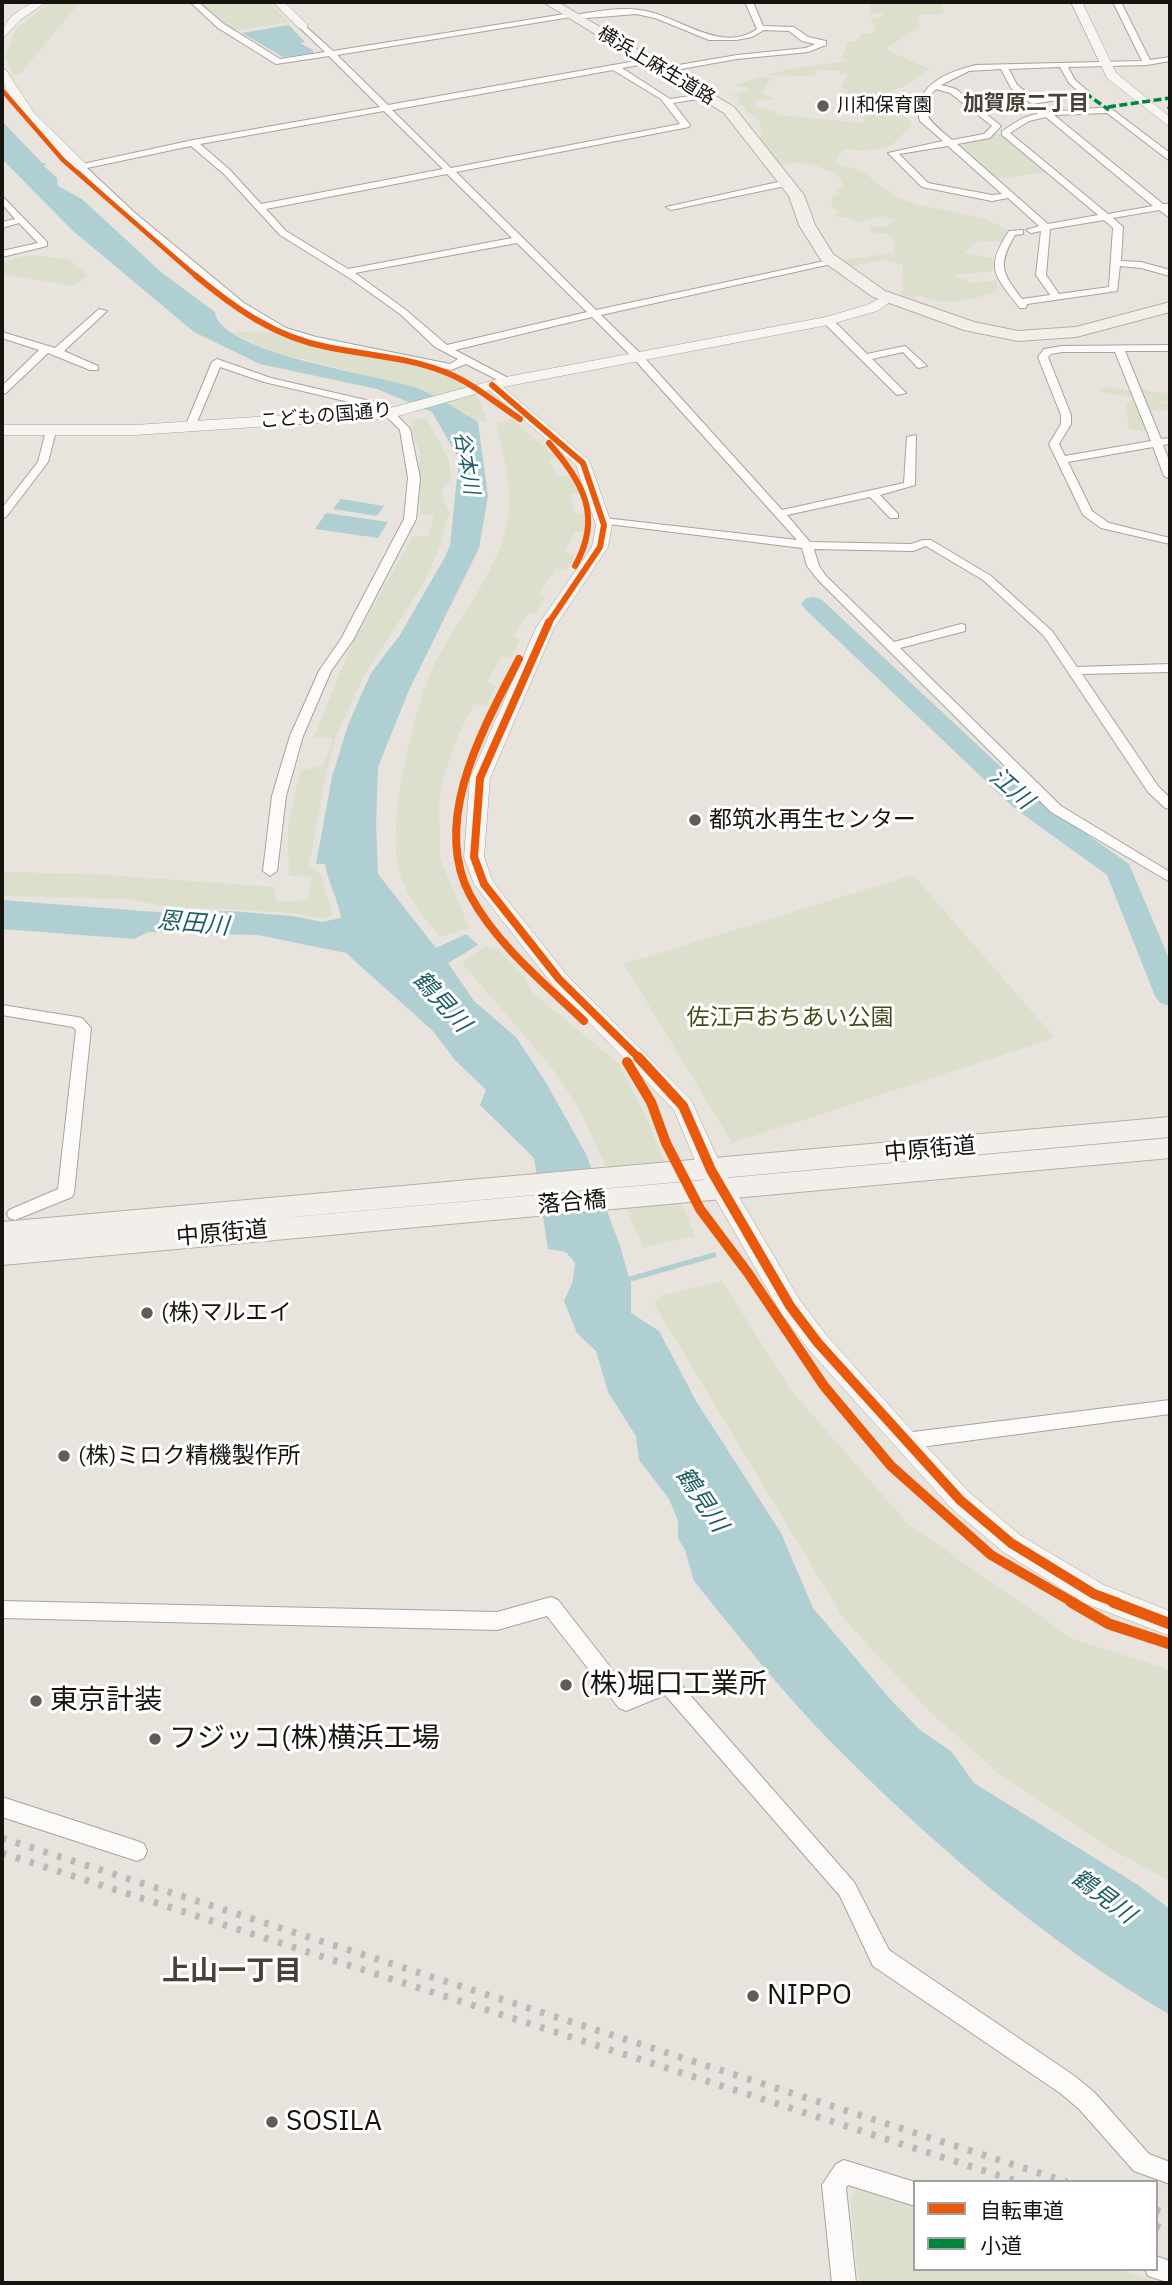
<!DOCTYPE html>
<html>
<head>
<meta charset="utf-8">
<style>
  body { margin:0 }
  #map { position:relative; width:1172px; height:2285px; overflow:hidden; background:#e8e3dd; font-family:"IBM Plex Sans","Noto Sans JP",sans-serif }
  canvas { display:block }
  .frame { position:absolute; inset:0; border:4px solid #171410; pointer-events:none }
  .legend { position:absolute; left:913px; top:2180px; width:245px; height:91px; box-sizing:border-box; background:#fff; border:2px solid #a2a19f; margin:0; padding:9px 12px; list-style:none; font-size:21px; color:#171410 }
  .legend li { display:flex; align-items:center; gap:14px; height:35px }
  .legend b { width:35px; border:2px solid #a2a19f }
</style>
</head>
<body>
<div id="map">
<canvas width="1172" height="2285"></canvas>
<div class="frame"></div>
<ul class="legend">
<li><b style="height:9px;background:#e8590c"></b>自転車道</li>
<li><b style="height:9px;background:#00873e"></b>小道</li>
</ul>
</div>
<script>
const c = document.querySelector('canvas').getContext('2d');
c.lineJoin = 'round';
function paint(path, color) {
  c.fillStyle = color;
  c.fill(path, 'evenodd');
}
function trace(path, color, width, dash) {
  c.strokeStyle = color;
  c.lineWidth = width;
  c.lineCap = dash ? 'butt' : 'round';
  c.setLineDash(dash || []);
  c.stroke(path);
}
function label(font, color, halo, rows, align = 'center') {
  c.font = font + ' "IBM Plex Sans","Noto Sans JP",sans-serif';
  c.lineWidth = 6;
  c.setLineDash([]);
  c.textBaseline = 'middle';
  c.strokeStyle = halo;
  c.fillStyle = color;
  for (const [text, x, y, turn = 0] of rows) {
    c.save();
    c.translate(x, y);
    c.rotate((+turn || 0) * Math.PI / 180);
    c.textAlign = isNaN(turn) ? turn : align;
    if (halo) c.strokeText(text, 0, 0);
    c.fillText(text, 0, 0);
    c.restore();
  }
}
const green = new Path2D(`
  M 51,2 L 80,2 L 20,74 L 13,74 L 5,57 L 16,29 Z
  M 198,2 L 269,2 L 289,22 L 235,31 Z
  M 870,2 L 941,2 L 944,14 L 917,15 L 920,27 L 885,49 L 929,69 L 907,85 L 887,93 L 911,98 L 911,102 L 902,103 L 903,113 L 912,125 L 891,146 L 865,151 L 843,149 L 834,163 L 863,172 L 896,197 L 920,205 L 986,219 L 1008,230 L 1002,241 L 975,242 L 964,254 L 995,258 L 993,271 L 955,275 L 958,279 L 968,279 L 970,283 L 997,280 L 997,292 C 962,302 951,306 916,295 L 914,298 L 899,294 L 905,288 L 902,286 L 903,264 L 882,260 L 848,267 L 842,260 L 893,253 L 895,242 L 887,233 L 873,234 L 870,230 L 871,226 L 885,227 L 894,220 L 883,216 L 859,223 L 850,217 L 840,218 L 835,214 L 840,213 L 830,206 L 833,202 L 832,196 L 842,194 L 835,191 L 843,185 L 840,177 C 824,166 798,158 780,166 L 758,140 L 762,132 L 758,118 L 746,111 L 744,105 L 737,104 L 739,96 L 730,96 L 751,89 L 736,85 L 760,77 L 771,78 L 761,94 L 777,99 L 755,100 L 756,107 L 776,111 L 777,115 L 864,123 L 865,108 L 847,96 L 847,89 L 841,88 L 847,75 L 840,74 L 840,71 L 818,70 L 814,76 L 766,75 L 794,68 L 848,61 L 842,58 L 848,42 L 857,41 L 861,34 L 872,33 L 875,28 L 871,18 L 883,17 L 882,13 L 871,13 Z
  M 992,134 L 1001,134 L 1045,172 L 997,179 L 955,142 L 992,137 Z
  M 27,255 L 69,259 L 87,275 L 75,286 L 2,274 L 2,263 Z
  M 230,332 L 276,333 L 311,343 L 399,361 L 455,379 L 479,400 L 487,420 L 478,422 L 420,389 L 274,352 Z
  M 1108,387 L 1132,391 L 1140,387 L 1151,392 L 1170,393 L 1169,402 L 1153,400 L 1170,405 L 1170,410 L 1140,411 L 1146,431 L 1129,429 L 1126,406 L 1134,398 L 1102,392 L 1099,389 Z
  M 426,418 L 448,458 L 452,479 L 441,491 L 449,513 L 440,545 L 424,583 L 364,675 L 337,734 L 326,774 L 309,866 L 320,873 L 333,915 L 323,919 L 294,913 L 163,906 L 127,899 L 2,896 L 2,872 L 92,874 L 275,887 L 276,902 L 309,900 L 311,877 L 289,876 L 288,826 L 300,771 L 323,765 L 333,739 L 314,737 L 353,642 L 413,536 L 428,537 L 434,516 L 420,514 L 419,449 L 412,431 L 411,420 Z
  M 512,419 L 556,457 L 548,460 L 558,477 L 571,475 L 580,493 L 571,494 L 574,514 L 585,514 L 584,532 L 575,532 L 564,553 L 575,554 L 567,570 L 556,569 L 539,593 L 546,596 L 535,614 L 528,613 L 513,637 L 520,639 L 511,658 L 502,657 L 487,682 L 496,686 L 486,706 L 474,704 L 460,731 L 443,778 L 439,802 L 440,858 L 469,928 L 440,937 C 423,915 406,898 399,870 C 386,826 415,700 437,659 C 461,614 507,560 509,507 C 510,480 503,450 496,423 Z
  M 913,875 L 1055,1038 L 732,1143 L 624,964 Z
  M 485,946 L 498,949 L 524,977 L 533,993 L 618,1063 L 646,1117 L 695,1236 L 644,1247 L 578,1107 L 552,1068 L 462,963 Z
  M 722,1281 L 790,1389 L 908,1524 L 1073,1639 L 1170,1670 L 1170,1881 L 1109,1848 L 998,1773 L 928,1710 L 844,1619 L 654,1304 L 663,1295 Z
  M 858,2188 L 915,2206 L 915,2269 L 1118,2269 L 1159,2283 L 859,2283 L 850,2198 Z`);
const water = new Path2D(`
  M 289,25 L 305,42 L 300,43 L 313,50 L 313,53 L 283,57 L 242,33 Z
  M 2,121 L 42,163 L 46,163 L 44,166 L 57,178 L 58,186 L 82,199 L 161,272 L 215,312 C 220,354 381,375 417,388 C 438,396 459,411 478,422 L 488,496 L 479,548 L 409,690 L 378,767 L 376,825 L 378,874 L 436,948 L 466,934 L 478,945 L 448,963 L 474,1001 L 516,1037 L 545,1081 L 586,1154 L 620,1246 L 631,1284 L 631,1313 L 659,1331 L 696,1401 L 781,1533 L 813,1608 L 891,1700 L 920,1730 L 951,1751 L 974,1783 L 1138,1885 L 1170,1909 L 1170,2015 C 1044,1941 930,1842 828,1739 C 780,1690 737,1634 694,1581 L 685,1550 L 678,1538 L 678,1521 L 669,1499 L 639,1460 L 636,1436 L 608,1392 L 596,1351 L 577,1333 L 564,1301 L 573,1281 L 575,1263 L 566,1252 L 548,1249 L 534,1158 L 480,1105 L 486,1090 L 455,1060 L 433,1031 L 346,953 L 258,935 L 148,932 L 134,939 L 2,929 L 2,900 L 168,913 L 229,911 L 293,916 L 322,922 L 341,918 C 338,899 328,883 325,864 L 316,864 L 332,777 L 348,725 L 371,673 L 400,635 L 445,557 L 450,545 L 459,459 L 432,412 L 377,389 L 260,364 L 194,332 L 72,230 L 2,159 Z
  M 341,499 L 384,506 L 377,516 L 333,509 Z
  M 326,513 L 388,522 L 378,538 L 315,529 Z`);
const stream = new Path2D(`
  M 623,1281 L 714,1255`);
const river = new Path2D(`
  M 813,597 L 821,599 L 1031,795 L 1129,864 L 1170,961 L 1170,1006 L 1160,1003 L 1155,996 L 1107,875 L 1013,807 L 805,609 L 801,604 L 805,599 Z`);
const street = new Path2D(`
  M 190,2 L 198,2 L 224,24 L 280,59 L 325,52 L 300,28 L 303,24 L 333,51 L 571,13 L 575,15 C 598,11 623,6 646,11 C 681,18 722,54 757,29 L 745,2 L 753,2 L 763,26 L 794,27 L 808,37 L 826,41 L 826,45 L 808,52 L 737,59 L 664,72 L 661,72 L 661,68 L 737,55 L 806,48 L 815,44 L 802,41 L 789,31 L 764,30 L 752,37 L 736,40 L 709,40 L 655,18 L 636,14 L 575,19 L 571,17 L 337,55 L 388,105 L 647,59 L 650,63 L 622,68 L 670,99 L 710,93 L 710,97 L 673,103 L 690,125 L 689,127 L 456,172 L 596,310 L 834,259 L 836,261 L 831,264 L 601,315 L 642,355 L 782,510 L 904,483 L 907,437 L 916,435 L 915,485 L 880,495 L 898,514 L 898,518 L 890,518 L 870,497 L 787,515 L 810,542 L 911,544 L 923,540 L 931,540 L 991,576 L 1052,631 L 1077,667 L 1170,664 L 1170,672 L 1082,674 L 1158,786 L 1170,798 L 1170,809 L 1165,808 L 1148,792 L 1044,636 L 983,580 L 926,546 L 913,551 L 814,549 L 819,566 L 826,576 L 894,642 L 961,624 L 965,625 L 965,631 L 900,648 L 1061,806 L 1170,872 L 1170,882 L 1051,812 L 818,580 L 807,566 L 802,548 L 600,523 L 598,521 L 604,518 L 797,540 L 634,359 L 592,317 L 455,350 L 510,379 L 510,383 L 506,384 L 466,364 L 451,370 L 314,343 L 278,332 L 238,307 L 129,217 L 78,169 L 78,165 L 193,140 L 380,107 L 329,56 L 276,64 L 218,28 ZM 613,70 L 661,99 L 680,124 L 451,168 L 392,110 ZM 384,111 L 443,169 L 261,204 L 230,170 L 200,144 ZM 191,146 L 224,174 L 280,235 L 351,279 L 400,314 L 435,347 L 458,359 L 450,364 L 316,337 L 286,328 L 244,303 L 135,213 L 87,168 ZM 447,174 L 512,238 L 348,269 L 286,231 L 266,209 ZM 517,243 L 587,312 L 447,345 L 406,310 L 355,273 Z
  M 1113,2 L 1121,2 L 1150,60 L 1170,57 L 1170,61 L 1147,65 L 1068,67 L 1075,80 L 1088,91 L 1088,95 L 1032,104 L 1011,88 L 1001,69 L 969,71 L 941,85 L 956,89 L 1001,126 L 990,138 L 957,144 L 1048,224 L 1098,215 L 1002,135 L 1002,131 L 1023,118 L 1039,113 L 1109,107 L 1170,153 L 1170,160 L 1167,159 L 1107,113 L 1054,115 L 1163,204 L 1170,204 L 1168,209 L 1170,218 L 1159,210 L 1113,218 L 1123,227 L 1121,261 L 1141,262 L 1170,270 L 1170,276 L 1141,268 L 1120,266 L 1117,291 L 1027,304 L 1026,308 L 1020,308 C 995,276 984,269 1009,231 L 1023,230 L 1023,234 L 1015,235 C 997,265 1002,273 1022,299 L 1050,295 L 1036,275 L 1041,231 L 1031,233 L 1026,230 L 1039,226 L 1008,198 L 992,201 L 922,187 L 888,153 L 943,141 L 920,121 L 917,109 C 923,81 951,71 976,65 L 1142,61 ZM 1060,67 L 1069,83 L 1078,91 L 1034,98 L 1017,85 L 1009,69 ZM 936,89 L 950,93 L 992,126 L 984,134 L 952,140 C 934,124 912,111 936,89 ZM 1046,117 L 1047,118 L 1153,206 L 1108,214 L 1010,133 L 1029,121 ZM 948,146 L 1002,194 L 992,195 L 928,183 L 899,154 ZM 1104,220 L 1113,228 L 1109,287 L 1059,294 L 1046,275 L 1050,229 Z
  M 787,180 L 790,181 L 790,185 L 671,210 L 666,207 Z
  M 2,196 L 47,242 L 47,246 L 2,257 L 2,251 L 38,243 L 19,223 L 2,228 L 2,222 L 15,219 L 2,204 Z
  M 99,309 L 107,311 L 64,351 L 98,366 L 98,370 L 90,370 L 48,353 L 6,393 L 2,394 L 2,386 L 39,350 L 2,338 L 2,332 L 55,348 Z
  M 824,319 L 832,319 L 867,354 L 905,346 L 927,366 L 918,368 L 903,352 L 872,359 L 906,393 L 897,395 L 824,323 Z
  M 1170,345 L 1170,351 L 1125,351 L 1161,439 L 1170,438 L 1170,444 L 1163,445 L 1170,463 L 1170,479 L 1164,476 L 1153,447 L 1068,462 L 1092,511 L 1109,523 L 1170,538 L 1170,544 L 1101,528 L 1083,515 L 1049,444 L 1061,424 L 1061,415 L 1038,357 L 1044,349 L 1062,346 ZM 1062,352 L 1115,352 L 1151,441 L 1065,456 L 1059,444 L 1071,424 L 1071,415 L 1048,357 L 1051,354 Z
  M 217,359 L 271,378 L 387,405 L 410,429 L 420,478 L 416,519 L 353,640 L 331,671 L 303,736 L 286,796 L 277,871 L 270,876 L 263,871 L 272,796 L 290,736 L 319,671 L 341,639 L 404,519 L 408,478 L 400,430 L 379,409 L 264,382 L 220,367 L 195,427 L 186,429 L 185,427 L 212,362 Z
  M 51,428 L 56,431 L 48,462 L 6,517 L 2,518 L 2,508 L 38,462 L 46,431 Z
  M 2,1005 L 77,1017 L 82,1018 L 91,1028 L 74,1193 L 72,1197 L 15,1220 L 9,1218 L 7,1214 L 9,1210 L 58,1189 L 76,1030 L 73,1027 L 2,1015 Z
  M 1170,1400 L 1170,1414 L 905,1449 L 899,1446 L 896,1441 L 899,1436 L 905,1433 Z
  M 551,1597 L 558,1600 L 629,1691 L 668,1675 L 675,1678 L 854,1882 L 889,1950 L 1076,2077 L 1095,2093 L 1149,2154 L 1170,2162 L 1170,2184 L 1134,2171 L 1079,2109 L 1060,2093 L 873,1966 L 840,1896 L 665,1695 L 626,1711 L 619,1708 L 547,1616 L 497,1630 L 2,1618 L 2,1601 L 497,1612 Z
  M 2,1797 L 137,1841 L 144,1844 L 147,1851 L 144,1858 L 137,1861 L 2,1817 Z
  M 844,2160 L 915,2182 L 915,2206 L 848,2185 L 846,2188 L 856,2283 L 832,2283 L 822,2185 L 836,2164 Z
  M 1156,2256 L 1170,2261 L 1170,2283 L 1148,2276 L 1145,2269 L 1156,2269 Z`);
const secondary = new Path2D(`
  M 34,2 L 47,2 L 21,19 L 2,39 C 2,19 18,11 34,2 Z
  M 273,2 L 284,2 L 307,24 L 307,28 L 299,28 Z
  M 1071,2 L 1082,2 L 1116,73 L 1170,117 L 1170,127 L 1107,78 Z
  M 2,70 L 6,70 L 34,113 L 86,164 L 86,170 L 76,170 C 53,146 2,104 2,70 Z
  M 889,294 L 896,298 L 877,311 L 828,325 L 503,387 L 589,460 L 612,525 L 608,547 L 554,628 L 490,778 L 484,857 L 493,882 L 566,974 L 691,1100 L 722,1168 L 799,1299 L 827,1336 L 914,1433 L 969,1492 L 1020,1535 L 1104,1585 L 1170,1611 L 1170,1636 L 1084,1603 L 1002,1551 L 951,1508 L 809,1350 L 781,1313 L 699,1170 L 674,1110 L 552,984 L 474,884 L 464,857 L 470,778 L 536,628 L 592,547 L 596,525 L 576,465 L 489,390 L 391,418 L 135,435 L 2,435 L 2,425 L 135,425 L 390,408 L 506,377 L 826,317 L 867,305 Z`);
const primary = new Path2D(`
  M 543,2 L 558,2 L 734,107 L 804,195 L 815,225 L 833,254 L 885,291 L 974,322 L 1018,331 L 1076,327 L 1170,302 L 1170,312 L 1076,337 L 1018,341 L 964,330 L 873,297 L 821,260 L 799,225 L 789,196 L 724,113 Z
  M 1170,1117 L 1170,1137 L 194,1226 L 1170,1138 L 1170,1158 L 2,1265 L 2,1222 Z`);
const rail = new Path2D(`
  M 2,1838 L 1067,2182
  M 2,1853 L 1019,2182
  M 1156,2210 L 1170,2214
  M 1156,2226 L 1170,2231`);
const quiet = new Path2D(`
  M 1085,93 L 1109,110
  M 1108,107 L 1170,98
  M 1168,109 L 1170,107`);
const cyclewayFar4 = new Path2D(`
  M 2,90 L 63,160 L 198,278`);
const cyclewayFar3 = new Path2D(`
  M 196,276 C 236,309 275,337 327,347 C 365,355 406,357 442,371 C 472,382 494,402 520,419
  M 492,385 L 583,463 L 604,525 L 600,547 L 548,624
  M 549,443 C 583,483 603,516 575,566`);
const cyclewayFar2 = new Path2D(`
  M 549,622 L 480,778 L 474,857 L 484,884 L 559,979 L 640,1059
  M 519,659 C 485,726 430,819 470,895 C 497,945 544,983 584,1021`);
const cyclewayFar1 = new Path2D(`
  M 638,1057 L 683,1106 L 711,1170 L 790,1306 L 818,1343 L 960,1500 L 1011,1543 L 1094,1594 L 1118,1603
  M 627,1062 L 651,1102 L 666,1143 L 700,1209 L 748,1273 L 824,1386 L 891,1466 L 991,1555 L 1074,1603`);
const cycleway = new Path2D(`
  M 1071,1602 L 1109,1624 L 1170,1644
  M 1113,1602 L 1170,1624`);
const markers = [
  [823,106,7,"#605c58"],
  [695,820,7,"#605c58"],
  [147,1313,7,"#605c58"],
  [64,1456,7,"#605c58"],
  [566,1685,7,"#605c58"],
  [36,1701,7,"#605c58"],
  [155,1739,7,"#605c58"],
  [753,1996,7,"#605c58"],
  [272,2122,7,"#605c58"]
];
const farStreetnames = [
  ["横浜上麻生道路",656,66,31],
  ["こどもの国通り",326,416,-5]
];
const farPoinames = [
  ["川和保育園",837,106]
];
const farNeighbourhoodnames = [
  ["加賀原二丁目",1026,104]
];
const farWaternames = [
  ["谷本川",466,463,80]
];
const poiNames = [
  ["都筑水再生センター",709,820],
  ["(株)マルエイ",161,1313],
  ["(株)ミロク精機製作所",78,1456]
];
const parkNames = [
  ["佐江戸おちあい公園",790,1018]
];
const streetNames = [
  ["中原街道",930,1150,-5],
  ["落合橋",572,1203,-5],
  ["中原街道",222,1234,-5]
];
const waterNames = [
  ["江川",1011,789,41],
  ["恩田川",193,924,5],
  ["鶴見川",441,1002,48],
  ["鶴見川",701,1500,56],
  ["鶴見川",1103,1897,37]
];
const nearPoinames = [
  ["(株)堀口工業所",580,1685],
  ["東京計装",50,1701],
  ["フジッコ(株)横浜工場",169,1739],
  ["NIPPO",767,1996],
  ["SOSILA",286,2122]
];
const nearNeighbourhoodnames = [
  ["上山一丁目",232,1972]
];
paint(green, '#dcdfcc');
paint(water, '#afcfd2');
trace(stream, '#afcfd2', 5);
paint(river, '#afcfd2');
trace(street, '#a7a39e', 2);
trace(secondary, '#a7a39e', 1);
trace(primary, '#b8afa4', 2);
paint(street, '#fcfbfa');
paint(secondary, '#f7f5f1');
paint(primary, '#f2eee9');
trace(rail, '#bcbab8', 7, [4.5, 10]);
trace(quiet, '#00873e', 3.5, [8, 3.5]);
trace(cyclewayFar4, '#e8590c', 4.5);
trace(cyclewayFar3, '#e8590c', 6);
trace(cyclewayFar2, '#e8590c', 8);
trace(cyclewayFar1, '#e8590c', 10);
trace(cycleway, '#e8590c', 11);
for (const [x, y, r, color] of markers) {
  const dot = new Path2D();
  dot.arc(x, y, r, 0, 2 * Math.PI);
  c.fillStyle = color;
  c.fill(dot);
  trace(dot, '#fff', 2.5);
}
label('19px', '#171410', '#fff', farStreetnames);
label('19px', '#171410', '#fff', farPoinames, 'left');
label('bold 21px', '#494137', '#fff', farNeighbourhoodnames);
label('italic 21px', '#226069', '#fff', farWaternames);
label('23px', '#171410', '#fff', poiNames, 'left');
label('23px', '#3f4d16', '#fff', parkNames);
label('23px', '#171410', '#fff', streetNames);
label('italic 24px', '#226069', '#fff', waterNames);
label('28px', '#171410', '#fff', nearPoinames, 'left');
label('bold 28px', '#494137', '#fff', nearNeighbourhoodnames);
</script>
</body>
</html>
